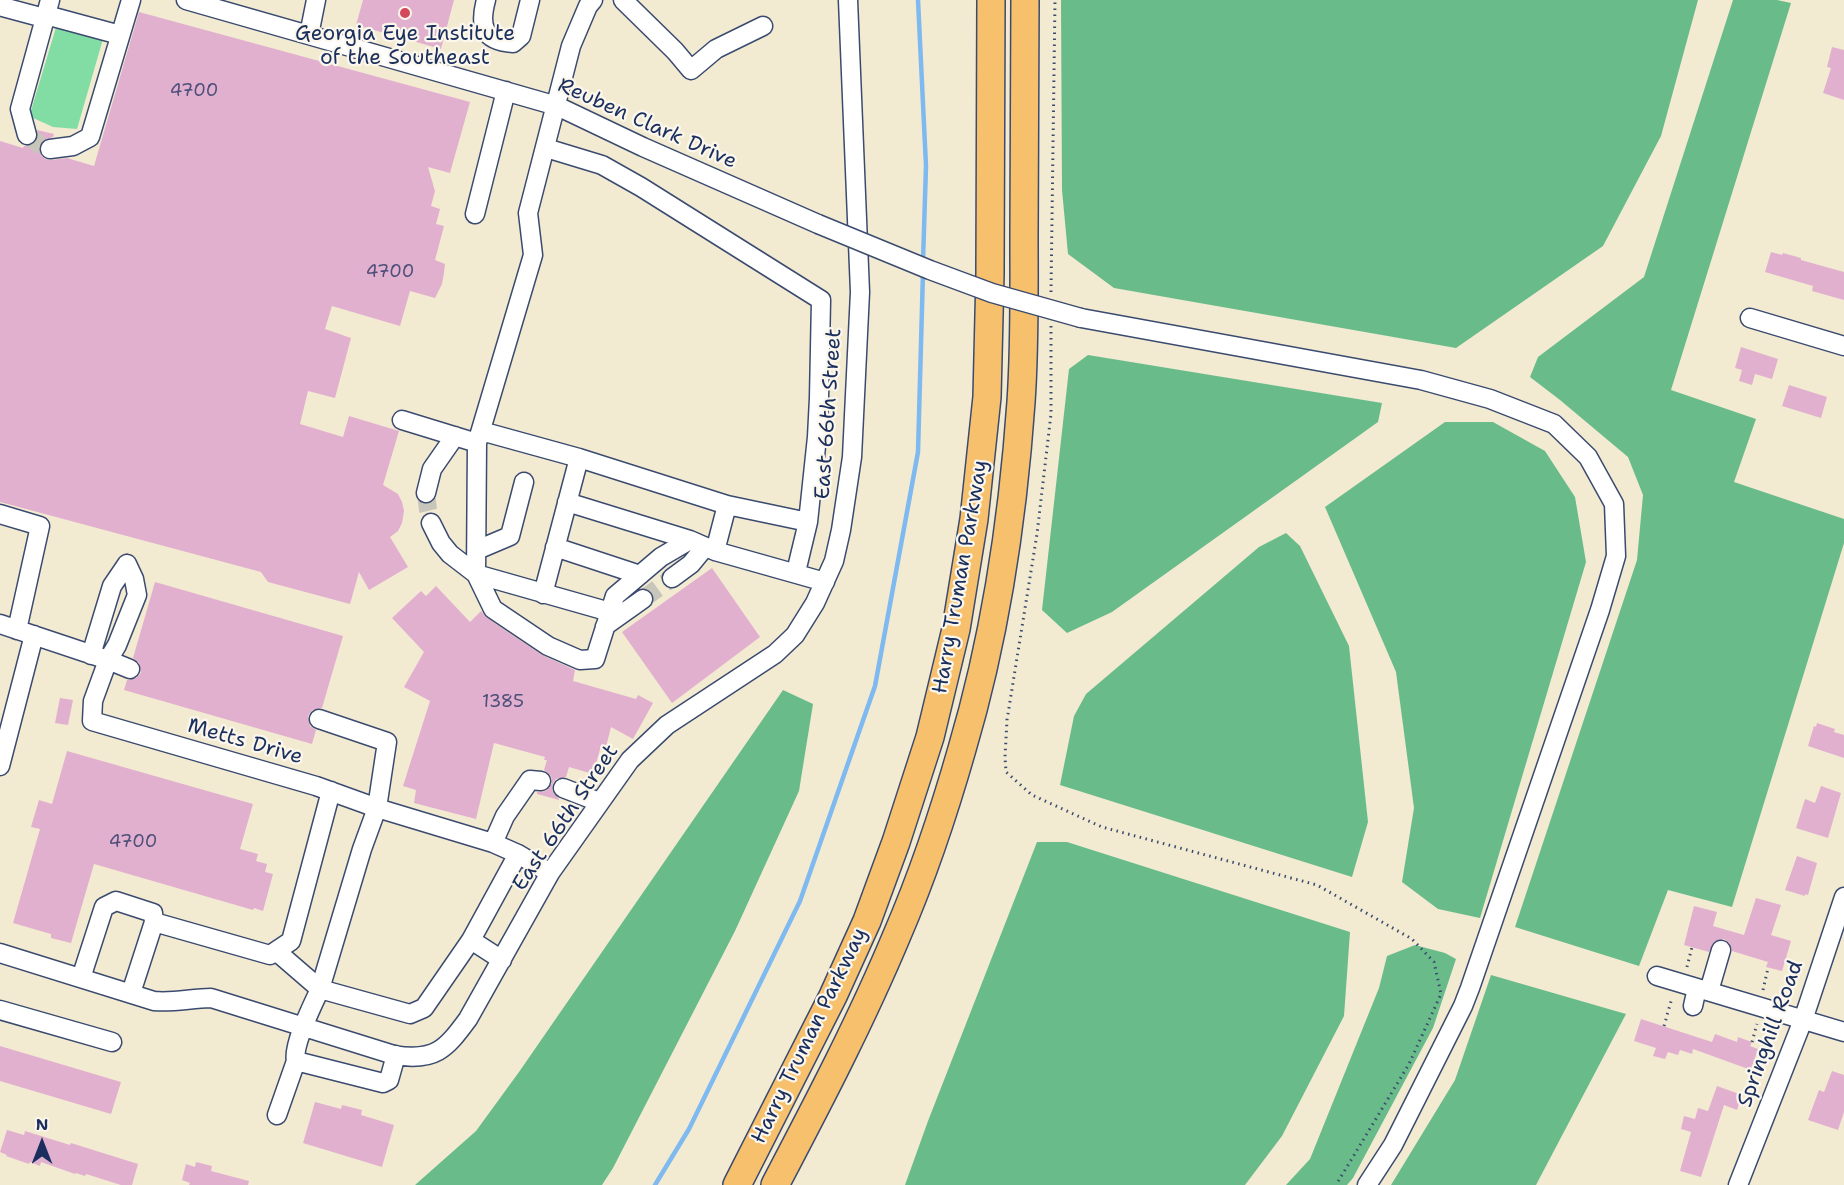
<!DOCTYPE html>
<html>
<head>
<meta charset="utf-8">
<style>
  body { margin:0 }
  #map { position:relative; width:1844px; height:1185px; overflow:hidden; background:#f3ead2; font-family:"Shantell Sans",sans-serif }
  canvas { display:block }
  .north { position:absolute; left:12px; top:1113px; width:60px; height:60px; -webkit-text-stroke:4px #fbf7ec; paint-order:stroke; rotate:0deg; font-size:16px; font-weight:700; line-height:24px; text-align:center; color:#1b2f5e }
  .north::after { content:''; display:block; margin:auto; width:21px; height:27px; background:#1b2f5e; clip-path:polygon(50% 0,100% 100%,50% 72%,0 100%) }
</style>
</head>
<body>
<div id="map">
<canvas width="1844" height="1185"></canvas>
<div class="north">N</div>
</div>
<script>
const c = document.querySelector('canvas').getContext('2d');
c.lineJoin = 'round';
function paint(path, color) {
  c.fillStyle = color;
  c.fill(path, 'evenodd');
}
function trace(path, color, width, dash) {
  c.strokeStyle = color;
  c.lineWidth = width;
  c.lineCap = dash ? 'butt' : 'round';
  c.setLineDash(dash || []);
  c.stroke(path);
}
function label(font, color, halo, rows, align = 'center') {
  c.font = font + ' "Shantell Sans",sans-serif';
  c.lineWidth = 4.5;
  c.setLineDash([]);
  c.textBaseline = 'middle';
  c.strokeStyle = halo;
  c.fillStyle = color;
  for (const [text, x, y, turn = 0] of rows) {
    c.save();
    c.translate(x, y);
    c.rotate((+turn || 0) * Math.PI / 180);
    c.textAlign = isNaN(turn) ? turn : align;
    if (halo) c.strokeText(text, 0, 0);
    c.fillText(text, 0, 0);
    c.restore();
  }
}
const green = new Path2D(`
  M 57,24 L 103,39 L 77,129 L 53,127 L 31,117 L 30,114 Z`);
const forest = new Path2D(`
  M 1061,0 L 1698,0 L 1661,136 L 1603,246 L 1456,348 L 1114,288 L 1068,254 L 1062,190 Z
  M 1733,0 L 1777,0 L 1791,3 L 1671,390 L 1756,419 L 1734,482 L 1844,519 L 1844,543 L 1732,907 L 1668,890 L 1639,966 L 1515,927 L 1637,560 L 1643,495 L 1628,457 L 1560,400 L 1530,377 L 1538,357 L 1644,277 Z
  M 1088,355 L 1382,403 L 1378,422 L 1112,612 L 1067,633 L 1042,610 L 1069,369 Z
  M 1445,422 L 1493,422 L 1545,451 L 1575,497 L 1586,562 L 1480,918 L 1438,909 L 1402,882 L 1414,808 L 1396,672 L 1325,507 Z
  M 1286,533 L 1300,546 L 1349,646 L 1368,822 L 1352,877 L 1060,785 L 1074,716 L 1086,694 L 1259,547 Z
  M 783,690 L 813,704 L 799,791 L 735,931 L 613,1168 L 602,1185 L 415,1185 L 476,1131 L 519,1072 Z
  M 1037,842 L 1067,842 L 1350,932 L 1344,1016 L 1282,1136 L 1245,1185 L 905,1185 L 928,1121 Z
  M 1415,945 L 1445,953 L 1456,959 L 1433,1028 L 1353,1178 L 1347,1185 L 1286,1185 L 1310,1159 L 1379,988 L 1387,956 Z
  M 1491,975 L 1626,1014 L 1536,1185 L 1391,1185 L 1455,1080 Z`);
const stream = new Path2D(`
  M 918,0 L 926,166 L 923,261
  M 655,1185 L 689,1129 L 800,901 L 875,686 L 918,452 L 923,272`);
const building = new Path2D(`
  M 363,0 L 454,0 L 441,49 L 356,25 Z
  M 139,12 L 470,102 L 450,173 L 428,167 L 435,191 L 431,206 L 440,209 L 436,224 L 444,226 L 435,260 L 445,264 L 444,273 L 442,284 L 435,298 L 410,291 L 400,326 L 332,306 L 325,329 L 351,338 L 335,398 L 308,391 L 300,424 L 343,437 L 349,416 L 399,431 L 383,485 L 398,494 L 402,502 L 404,511 L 402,523 L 398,531 L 390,537 L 408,567 L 369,590 L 359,572 L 350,604 L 268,582 L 261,572 L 0,502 L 0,141 L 23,148 L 24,146 L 30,146 L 38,138 L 37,130 L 54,134 L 53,137 L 44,140 L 39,145 L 41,155 L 45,159 L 51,160 L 67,158 L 94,166 Z
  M 1832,47 L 1844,50 L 1844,100 L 1823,93 L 1831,68 L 1827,67 Z
  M 1771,252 L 1782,255 L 1783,253 L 1801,258 L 1801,260 L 1844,272 L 1844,300 L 1812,291 L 1813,286 L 1765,272 Z
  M 1741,347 L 1778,359 L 1772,379 L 1755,374 L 1752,385 L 1739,381 L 1742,370 L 1735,368 Z
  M 1789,385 L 1827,397 L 1821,418 L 1782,406 Z
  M 712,568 L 760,637 L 672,703 L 622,632 Z
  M 155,582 L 343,636 L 322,708 L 312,710 L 308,716 L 310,726 L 316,730 L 312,744 L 124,690 L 127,680 L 136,678 L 141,673 L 139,663 L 133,658 Z
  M 436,586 L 470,622 L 481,611 L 487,618 L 542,655 L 575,670 L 573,681 L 636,699 L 638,695 L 653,703 L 633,739 L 611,727 L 606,747 L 601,746 L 593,774 L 569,767 L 566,777 L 556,779 L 553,783 L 552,790 L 555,795 L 559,799 L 559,800 L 537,794 L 537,792 L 546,791 L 552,783 L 551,776 L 544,770 L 547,760 L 544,760 L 545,757 L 494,743 L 476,819 L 414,803 L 416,790 L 403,786 L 430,701 L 404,687 L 424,652 L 392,618 L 421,591 L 426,596 Z
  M 60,698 L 73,700 L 68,725 L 55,723 Z
  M 1817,723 L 1835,729 L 1834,732 L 1844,735 L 1844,758 L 1808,746 L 1814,726 L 1816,727 Z
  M 67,751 L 253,804 L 240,849 L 258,854 L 256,861 L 267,864 L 265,872 L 273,874 L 263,911 L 254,908 L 253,910 L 94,864 L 71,943 L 51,938 L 51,934 L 13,923 L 40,829 L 31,827 L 39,800 L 52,804 Z
  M 1821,786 L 1841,793 L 1828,838 L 1796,828 L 1805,799 L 1815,803 Z
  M 1797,856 L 1817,863 L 1808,895 L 1805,894 L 1805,896 L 1785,890 Z
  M 1756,898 L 1781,905 L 1771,935 L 1791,941 L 1782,971 L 1766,967 L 1768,962 L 1732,951 L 1729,943 L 1724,939 L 1714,942 L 1709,952 L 1684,945 L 1694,906 L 1717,912 L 1713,926 L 1744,935 Z
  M 1641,1019 L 1712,1042 L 1715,1034 L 1737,1042 L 1738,1037 L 1752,1042 L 1750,1046 L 1758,1049 L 1751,1070 L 1693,1049 L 1692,1054 L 1680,1050 L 1678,1055 L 1668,1052 L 1665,1059 L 1653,1056 L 1656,1048 L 1634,1041 Z
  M 0,1046 L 121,1082 L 111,1114 L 0,1081 Z
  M 1832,1071 L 1844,1075 L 1844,1112 L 1838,1130 L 1808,1120 L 1819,1090 L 1824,1092 Z
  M 1717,1086 L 1742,1095 L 1737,1110 L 1724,1105 L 1701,1177 L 1680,1171 L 1691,1132 L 1681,1129 L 1684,1116 L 1695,1119 L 1698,1108 L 1708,1111 Z
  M 315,1102 L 341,1109 L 342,1105 L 362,1110 L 361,1115 L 394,1125 L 382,1167 L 303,1143 Z
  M 7,1130 L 24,1135 L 25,1131 L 70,1145 L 71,1143 L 138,1164 L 132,1185 L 121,1185 L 86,1174 L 85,1176 L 76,1173 L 75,1174 L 41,1162 L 40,1166 L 30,1162 L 29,1164 L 6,1156 L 7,1155 L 0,1152 Z
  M 196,1162 L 212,1166 L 211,1171 L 249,1181 L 248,1185 L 189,1185 L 190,1183 L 182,1180 L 186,1164 L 195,1167 Z`);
const minorTunnel = new Path2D(`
  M 27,135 L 40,145 L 50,149
  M 426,493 L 428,510 L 431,523
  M 643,599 L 672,578`);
const path = new Path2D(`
  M 1051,292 L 1055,0
  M 1051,326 L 1051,414 L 1037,534 L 1007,720 L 1005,757 L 1006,772 L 1032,795 L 1102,827 L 1317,885 L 1412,939 L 1434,962 L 1441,994 L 1409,1064 L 1336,1185
  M 1687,967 L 1692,947
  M 1763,990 L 1768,968
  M 1664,1026 L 1672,998
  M 1752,1042 L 1757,1024`);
const minor = new Path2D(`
  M 186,0 L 557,106 L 643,147 L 818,224
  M 486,0 C 479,26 483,41 513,43 L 521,36 L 530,0
  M 593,0 L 588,6 L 571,46 L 528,213 L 533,255 L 477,443 L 476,574 L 493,609 L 548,646 L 580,660 L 595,659 L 615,596 L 661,557 L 690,540 L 715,551 L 825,582
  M 623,0 L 675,51 L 691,70 L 716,49 L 763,26
  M 3,7 L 44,18
  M 46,15 L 120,35
  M 309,35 L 316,0
  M 27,135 L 20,109 L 50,0
  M 546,148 L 602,165 L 641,187 L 821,300 L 819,398 L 817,437 L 808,522 L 796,572
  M 50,149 L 73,146 L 90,137 L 131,0
  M 475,214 L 506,91
  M 1081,318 L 1421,380 L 1490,399 L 1554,424 L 1588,457 L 1614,504 L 1616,556 L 1600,610 L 1470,988 L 1463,1006 L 1393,1145 L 1367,1185
  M 1750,318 L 1844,346
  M 402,420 L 477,443
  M 481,431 L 579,458 L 727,505 L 808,522
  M 426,493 L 432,469 L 455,436
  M 567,502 L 690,540
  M 0,514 L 40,526 L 17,630
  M 431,523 L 441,543 L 450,554 L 476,574 L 610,612
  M 555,547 L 640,575
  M 477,550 L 510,536 L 524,482
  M 715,551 L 727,505
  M 127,564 L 134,579 L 137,595 L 117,645 L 108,660 L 130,669
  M 672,578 L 691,564 L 705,547
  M 543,594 L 579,458
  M 0,624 L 108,660 L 93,701 L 92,721 L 316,786 L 377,808 L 493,843 L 518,854 L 550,873
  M 605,626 L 643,599
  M 91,655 L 112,586 L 127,564
  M 319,719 L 387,742 L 377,808 L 362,849 L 320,989 L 410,1014 L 424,1008 L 471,940 L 502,960
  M 0,766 L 34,635
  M 563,788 L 599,802
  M 493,843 L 505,816 L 530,780 L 541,781
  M 471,940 L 518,854
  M 276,951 L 320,989 C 313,1004 292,1046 296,1061 L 277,1115
  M 0,953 L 154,1001 C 174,1003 192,998 211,998 L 394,1055 C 435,1062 446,1049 468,1019 L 550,873 L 630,760 L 667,725 L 775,654 L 795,635 L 815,603 L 834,561 L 841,530 L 852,457 L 860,292 L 848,0
  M 1657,976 L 1844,1032
  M 81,978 L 104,907 L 116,901 L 153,913 L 154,922 L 270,955 L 291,941 L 331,791
  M 1709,991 L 1721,950
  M 131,993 L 154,922
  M 1693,1006 L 1697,988
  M 0,1010 L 112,1042
  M 296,1061 L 383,1083 L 389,1080 L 396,1055
  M 1738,1185 L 1803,1020 L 1844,897`);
const highway = new Path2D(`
  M 737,1185 L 833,996 L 867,921 L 896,842 L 930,737 L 956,629 L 974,519 L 987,397 L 990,274 L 991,0
  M 775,1185 C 818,1103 861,1021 897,935 C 923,875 944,812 962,749 C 995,638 1013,517 1021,402 C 1025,346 1024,290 1024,235 C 1024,157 1025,78 1025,0`);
const minorBridge = new Path2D(`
  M 818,224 L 930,270 L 992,293 L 1081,318`);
const markers = [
  [405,13,6,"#d1495b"]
];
const numberNames = [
  ["4700",194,91],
  ["4700",390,272],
  ["1385",503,702],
  ["4700",133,842]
];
const poiNames = [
  ["Georgia Eye Institute",405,35],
  ["of the Southeast",405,59]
];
const streetNames = [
  ["Reuben Clark Drive",647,124,24],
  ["East 66th Street",829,414,-86],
  ["Harry Truman Parkway",961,577,-80],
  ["Metts Drive",245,742,16],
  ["East 66th Street",566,818,-56],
  ["Springhill Road",1771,1034,-70],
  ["Harry Truman Parkway",810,1036,-64]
];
paint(green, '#82dda4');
paint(forest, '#69bc8a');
trace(stream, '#7eb9f0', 4.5);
paint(building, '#e2b0cf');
trace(minorTunnel, '#c8c5bb', 18, [18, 9]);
trace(minor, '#3b4b6f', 21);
trace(highway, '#3b4b6f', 30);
trace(path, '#3b4b6f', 3, [1.5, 4.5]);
trace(minor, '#fff', 18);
trace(highway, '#f7c06c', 27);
trace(minorBridge, '#3b4b6f', 21, []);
trace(minorBridge, '#fff', 18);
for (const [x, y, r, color] of markers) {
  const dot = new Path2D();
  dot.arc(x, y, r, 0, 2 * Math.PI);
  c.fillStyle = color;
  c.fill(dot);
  trace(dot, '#fbf7ec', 2);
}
label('18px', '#4d4f7a', null, numberNames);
label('21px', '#1b2f5e', '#fbf7ec', poiNames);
label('21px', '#1b2f5e', '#fbf7ec', streetNames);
</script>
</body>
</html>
